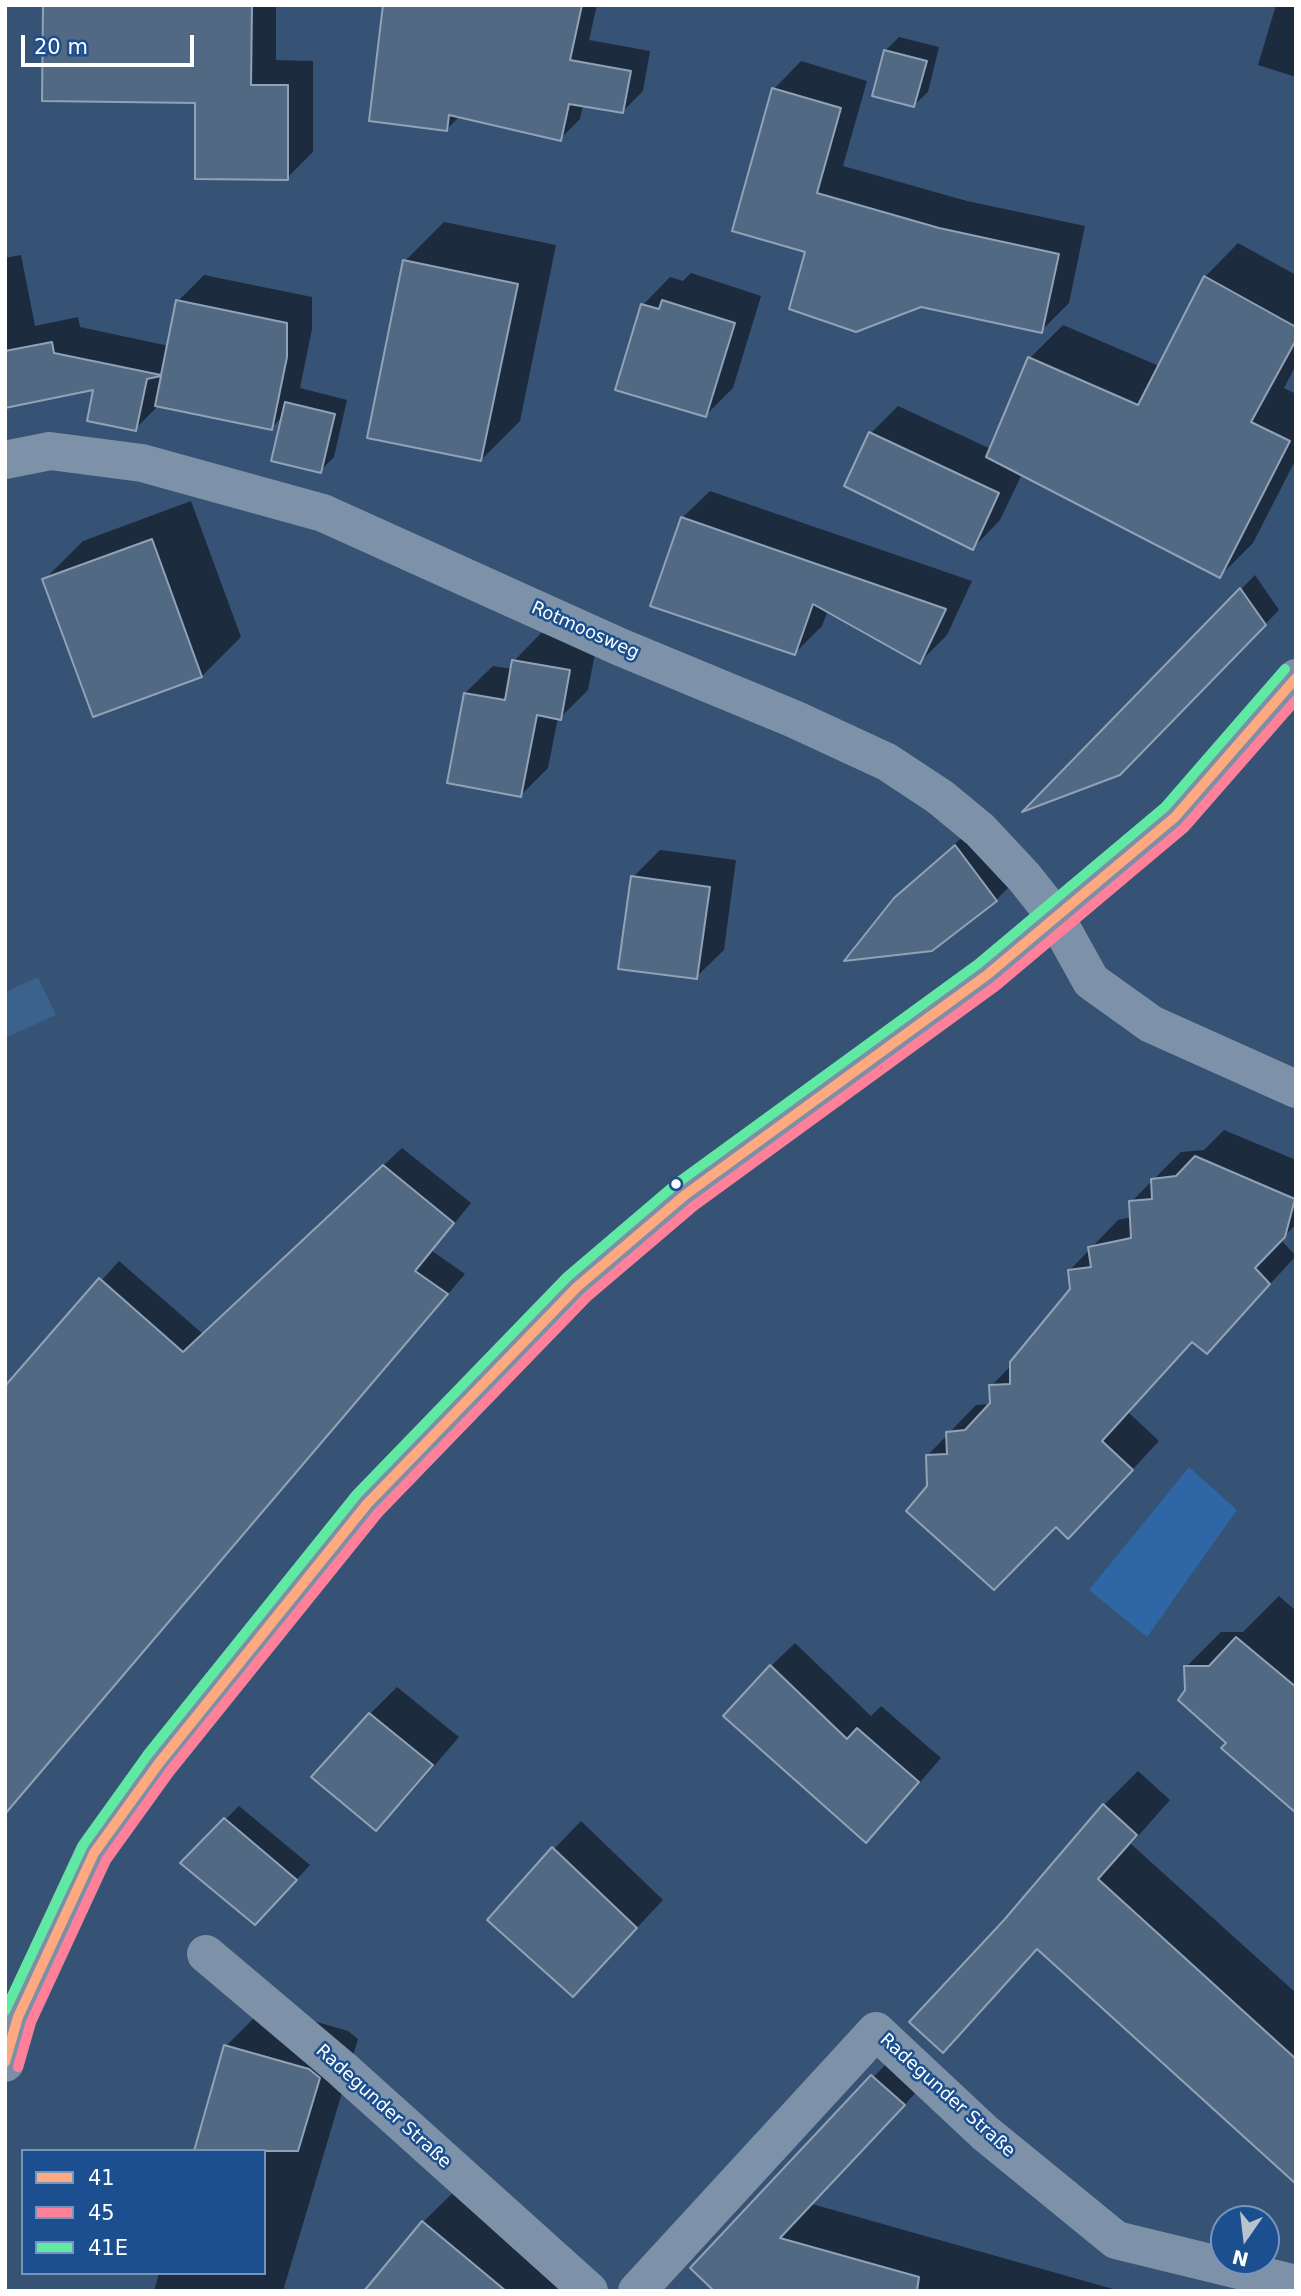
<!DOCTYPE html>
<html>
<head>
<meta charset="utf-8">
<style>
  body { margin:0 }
  #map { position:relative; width:1301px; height:2296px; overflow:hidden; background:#365274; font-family:"DejaVu Sans",sans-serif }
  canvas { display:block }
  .frame { position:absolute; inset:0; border:7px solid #fff; pointer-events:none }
  .legend { position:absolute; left:21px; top:2149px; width:245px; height:126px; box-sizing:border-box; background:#1b4f8f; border:2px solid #7695bc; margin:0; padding:9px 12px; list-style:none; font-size:21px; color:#fff }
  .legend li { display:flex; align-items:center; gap:14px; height:35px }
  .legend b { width:35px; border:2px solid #7695bc }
  .north { position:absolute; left:1210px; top:2205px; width:70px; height:70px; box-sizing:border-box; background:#1b4f8f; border:2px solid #7695bc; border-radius:50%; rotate:194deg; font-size:19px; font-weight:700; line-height:28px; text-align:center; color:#fff }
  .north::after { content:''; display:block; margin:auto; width:24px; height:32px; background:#b9c2ce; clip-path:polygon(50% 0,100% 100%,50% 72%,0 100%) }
  .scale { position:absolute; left:21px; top:35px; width:173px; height:32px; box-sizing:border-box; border:4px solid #fff; border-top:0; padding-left:9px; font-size:21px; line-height:24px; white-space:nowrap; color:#fff; -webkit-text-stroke:5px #1b4f8f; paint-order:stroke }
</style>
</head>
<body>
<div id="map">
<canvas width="1301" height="2296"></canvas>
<div class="frame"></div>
<ul class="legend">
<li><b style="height:9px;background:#ffa980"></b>41</li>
<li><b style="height:9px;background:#ff8098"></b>45</li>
<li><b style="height:9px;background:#60e9a3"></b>41E</li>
</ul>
<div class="north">N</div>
<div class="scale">20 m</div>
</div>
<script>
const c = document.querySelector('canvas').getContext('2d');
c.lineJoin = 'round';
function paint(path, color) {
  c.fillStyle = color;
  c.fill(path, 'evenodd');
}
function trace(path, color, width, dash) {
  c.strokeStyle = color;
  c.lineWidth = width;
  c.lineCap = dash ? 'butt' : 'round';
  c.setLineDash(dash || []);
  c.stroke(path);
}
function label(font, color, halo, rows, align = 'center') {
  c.font = font + ' "DejaVu Sans",sans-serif';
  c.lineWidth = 5;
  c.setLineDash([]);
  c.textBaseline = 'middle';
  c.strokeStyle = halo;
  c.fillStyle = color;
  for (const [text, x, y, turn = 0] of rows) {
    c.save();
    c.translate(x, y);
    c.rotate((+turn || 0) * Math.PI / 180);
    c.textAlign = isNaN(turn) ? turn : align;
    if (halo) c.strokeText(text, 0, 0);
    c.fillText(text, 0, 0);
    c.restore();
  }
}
const green = new Path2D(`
  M 1189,1467 L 1237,1510 L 1147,1637 L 1089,1590 Z`);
const water = new Path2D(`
  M 38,977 L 56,1015 L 5,1038 L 5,992 Z`);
const shadow = new Path2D(`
  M 44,5 L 276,5 L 276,60 L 313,61 L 313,152 L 287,178 L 197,102 Z
  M 526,5 L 597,5 L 589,40 L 650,51 L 643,91 L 623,111 L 583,105 L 580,119 L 560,139 L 460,116 L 447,129 L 371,120 Z
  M 1276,5 L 1296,5 L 1296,77 L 1258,65 Z
  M 899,37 L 939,47 L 928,92 L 914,105 L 885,51 Z
  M 801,61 L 867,81 L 843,166 L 967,201 L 1085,226 L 1069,303 L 1041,331 L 807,251 L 774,89 Z
  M 444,222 L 556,245 L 520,421 L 481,460 L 405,261 Z
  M 1238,243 L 1296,275 L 1296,365 L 1284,388 L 1296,394 L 1296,459 L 1253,543 L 1220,576 L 1022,474 L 1000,520 L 973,548 L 871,433 L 898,406 L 991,449 L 1030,358 L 1063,325 L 1159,366 L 1205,277 Z
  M 21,255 L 35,326 L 78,317 L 80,327 L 169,346 L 178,301 L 204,275 L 312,297 L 312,329 L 300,388 L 347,400 L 334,457 L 320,471 L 284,415 L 271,428 L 159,405 L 135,429 L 95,388 L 5,406 L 5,258 Z
  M 691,273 L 761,296 L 733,388 L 706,415 L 618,388 L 643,305 L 670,277 L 683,281 Z
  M 710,491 L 972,581 L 947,635 L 920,662 L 828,610 L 822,626 L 795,653 L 682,518 Z
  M 191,501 L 241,637 L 202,676 L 94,715 L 44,580 L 83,541 Z
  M 1255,575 L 1279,610 L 1115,777 L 1029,807 Z
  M 541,633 L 597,643 L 588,690 L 560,718 L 558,717 L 548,768 L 521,795 L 465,693 L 493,666 L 512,669 L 514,661 Z
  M 983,819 L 1024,872 L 996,900 L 932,950 L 896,899 L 924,871 Z
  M 660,850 L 736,860 L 724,950 L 696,977 L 633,877 Z
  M 1224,1130 L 1296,1160 L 1296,1224 L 1281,1240 L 1296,1256 L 1207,1352 L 1193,1341 L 1128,1412 L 1159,1441 L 1096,1509 L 1056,1525 L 928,1487 L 928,1455 L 976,1405 L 992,1404 L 991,1386 L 1012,1365 L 1071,1289 L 1070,1270 L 1118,1220 L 1132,1217 L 1131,1202 L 1181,1152 L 1204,1150 Z
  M 402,1148 L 471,1203 L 432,1251 L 465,1274 L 5,1815 L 5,1389 L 119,1261 L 203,1334 Z
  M 1279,1596 L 1296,1611 L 1296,1807 L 1228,1743 L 1187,1691 L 1186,1667 L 1221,1632 L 1243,1632 Z
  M 795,1643 L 871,1716 L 881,1706 L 941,1758 L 889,1818 L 866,1841 L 771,1666 Z
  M 397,1687 L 459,1737 L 403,1802 L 376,1829 L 370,1714 Z
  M 1138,1771 L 1170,1800 L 1131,1844 L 1296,1993 L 1296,2181 L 1038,1948 L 977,2017 L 943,2051 L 1005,1921 L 1104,1805 Z
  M 239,1806 L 310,1865 L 269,1909 L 182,1863 Z
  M 581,1821 L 663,1900 L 600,1967 L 554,1849 Z
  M 265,2007 L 348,2031 L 358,2039 L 283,2291 L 154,2291 L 159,2273 L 264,2273 L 264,2151 L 226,2046 Z
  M 907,2042 L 937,2070 L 812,2204 L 1120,2291 L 716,2291 L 692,2268 Z
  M 462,2184 L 589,2291 L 366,2291 L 423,2222 Z`);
const building = new Path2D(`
  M 43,5 L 252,5 L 251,85 L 288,85 L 288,180 L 195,179 L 195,103 L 42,101 Z
  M 383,5 L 582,5 L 570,60 L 631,71 L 623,113 L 569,104 L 561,141 L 449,115 L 447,131 L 369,121 Z
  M 884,50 L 927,61 L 914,107 L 872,96 Z
  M 772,88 L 841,108 L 817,193 L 939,228 L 1059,254 L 1042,333 L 921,307 L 856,332 L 789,309 L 805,252 L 732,231 Z
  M 403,260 L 518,284 L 481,461 L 367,438 Z
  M 1204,276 L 1296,327 L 1296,340 L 1251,422 L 1290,441 L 1220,578 L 986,457 L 1028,357 L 1138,405 Z
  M 176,300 L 287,323 L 287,357 L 272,430 L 155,406 L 161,376 L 147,379 L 136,431 L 87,421 L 93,390 L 5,408 L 5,351 L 52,342 L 54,353 L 161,375 Z
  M 662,300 L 735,323 L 706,417 L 615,390 L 641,304 L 659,309 Z
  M 285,402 L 335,414 L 321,473 L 271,461 Z
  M 869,432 L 999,493 L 973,550 L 844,486 Z
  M 681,517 L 946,609 L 920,664 L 813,604 L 795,655 L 650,606 Z
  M 152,539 L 202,677 L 93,717 L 42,579 Z
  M 1240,588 L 1266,625 L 1120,775 L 1022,812 Z
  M 512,660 L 570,670 L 561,720 L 537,715 L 521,797 L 447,783 L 464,693 L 505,700 Z
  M 955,845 L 997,901 L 932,951 L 844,961 L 894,898 Z
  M 631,876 L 710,887 L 697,979 L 618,969 Z
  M 1195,1156 L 1295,1199 L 1285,1237 L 1255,1268 L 1270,1284 L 1207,1354 L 1192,1342 L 1102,1441 L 1133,1470 L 1068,1539 L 1056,1527 L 994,1590 L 906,1511 L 927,1486 L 926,1455 L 947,1454 L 946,1432 L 965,1430 L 990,1403 L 989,1385 L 1010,1384 L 1010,1362 L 1070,1289 L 1068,1270 L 1091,1267 L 1088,1247 L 1131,1238 L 1129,1201 L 1152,1199 L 1151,1179 L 1176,1176 Z
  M 383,1165 L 454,1223 L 415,1271 L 448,1294 L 5,1814 L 5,1386 L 99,1278 L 183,1352 Z
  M 1236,1637 L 1296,1687 L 1296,1813 L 1221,1748 L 1226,1743 L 1178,1700 L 1185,1690 L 1184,1666 L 1209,1666 Z
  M 770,1665 L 847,1739 L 857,1728 L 919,1782 L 866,1843 L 723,1716 Z
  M 369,1713 L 433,1765 L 376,1831 L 311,1777 Z
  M 1103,1804 L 1137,1835 L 1098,1879 L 1296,2059 L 1296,2184 L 1037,1949 L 943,2053 L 909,2022 L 1004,1920 Z
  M 224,1818 L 297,1880 L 255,1925 L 180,1863 Z
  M 552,1847 L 637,1928 L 573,1997 L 487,1920 Z
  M 224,2045 L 309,2069 L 320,2078 L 298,2151 L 194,2151 Z
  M 871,2075 L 905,2105 L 780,2238 L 919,2277 L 917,2291 L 714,2291 L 690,2268 Z
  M 422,2221 L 506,2291 L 364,2291 Z`);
const minor = new Path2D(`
  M 5,460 L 50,451 L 142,463 L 323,513 L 620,647 L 794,719 L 887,762 L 940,797 L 980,830 L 1024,877 L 1055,916 L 1091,981 L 1151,1024 L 1296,1089
  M 206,1954 L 341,2068 L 589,2291
  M 637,2291 L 876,2031 L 985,2133 L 1116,2240 L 1296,2284`);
const major = new Path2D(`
  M 5,2063 L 18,2017 L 94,1853 L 159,1763 L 367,1504 L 577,1287 L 685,1195 L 987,975 L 1175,817 L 1296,678`);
const bus1 = new Path2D(`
  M 5,2062 L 18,2017 L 94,1853 L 159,1763 L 367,1504 L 577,1287 L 685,1195 L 987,975 L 1175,817 L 1296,678`);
const bus2 = new Path2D(`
  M 18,2067 L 31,2022 L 106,1860 L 170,1771 L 378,1513 L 587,1297 L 694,1206 L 996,986 L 1184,828 L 1296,700`);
const bus3 = new Path2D(`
  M 5,2011 L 83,1845 L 148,1754 L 357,1494 L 567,1277 L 676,1184 L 978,964 L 1165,807 L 1285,669`);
const markers = [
  [676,1184,6,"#fff"]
];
const streetNames = [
  ["Rotmoosweg",585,631,24],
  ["Radegunder Straße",947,2096,42],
  ["Radegunder Straße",383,2107,42]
];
paint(green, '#2f66a5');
paint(water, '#3b618d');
paint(shadow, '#0007');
paint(building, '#526984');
trace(building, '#92a2b6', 2);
trace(minor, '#7d92a8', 38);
trace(major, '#7d8ea7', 38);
trace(bus1, '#ffa980', 10);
trace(bus2, '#ff8098', 10);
trace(bus3, '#60e9a3', 10);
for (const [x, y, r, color] of markers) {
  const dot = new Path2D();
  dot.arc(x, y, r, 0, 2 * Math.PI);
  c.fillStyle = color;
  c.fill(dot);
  trace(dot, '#1b4f8f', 2.5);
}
label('18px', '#fff', '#1b4f8f', streetNames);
</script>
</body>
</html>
